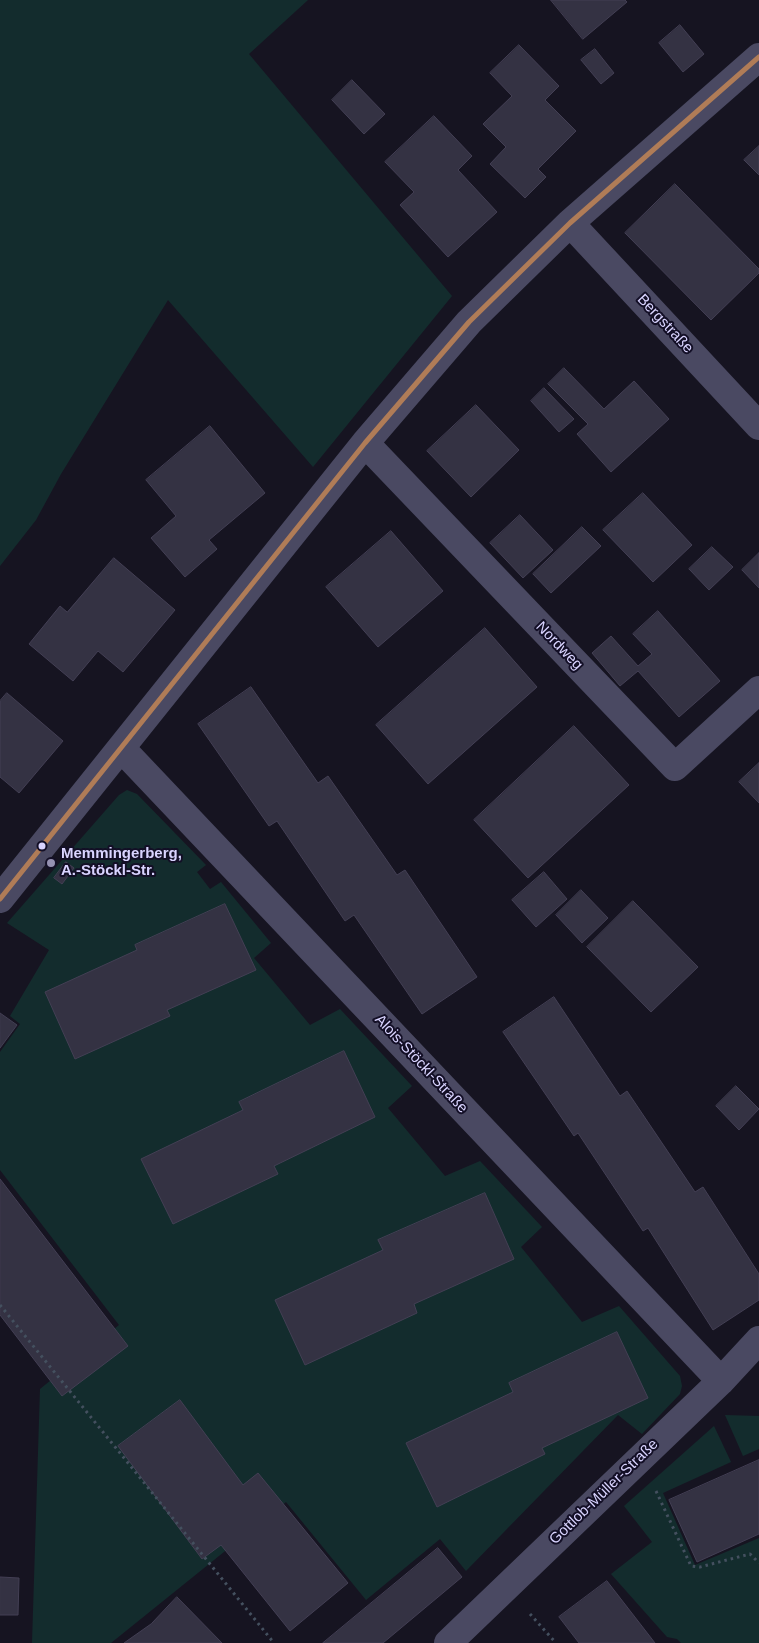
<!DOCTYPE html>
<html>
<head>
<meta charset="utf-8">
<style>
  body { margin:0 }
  canvas { display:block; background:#161421 }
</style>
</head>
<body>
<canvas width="759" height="1643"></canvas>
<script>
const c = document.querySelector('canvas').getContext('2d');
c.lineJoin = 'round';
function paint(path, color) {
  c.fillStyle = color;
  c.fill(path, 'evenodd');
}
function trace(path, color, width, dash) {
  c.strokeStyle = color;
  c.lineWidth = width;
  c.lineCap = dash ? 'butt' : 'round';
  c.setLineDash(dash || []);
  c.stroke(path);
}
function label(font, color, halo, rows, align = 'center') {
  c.font = font + ' Arial,sans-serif';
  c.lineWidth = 4;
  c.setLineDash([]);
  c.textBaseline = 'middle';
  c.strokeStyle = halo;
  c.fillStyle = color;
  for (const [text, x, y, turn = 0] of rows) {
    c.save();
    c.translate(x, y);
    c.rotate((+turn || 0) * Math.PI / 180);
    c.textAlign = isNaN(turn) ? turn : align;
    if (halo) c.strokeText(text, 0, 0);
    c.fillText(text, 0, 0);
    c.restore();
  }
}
const green = new Path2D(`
  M 0,0 L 308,0 L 249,54 L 452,296 L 313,467 L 168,300 L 61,474 L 36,520 L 0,566 Z
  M 127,790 L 137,794 L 206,865 L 197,872 L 210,889 L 221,882 L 271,943 L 254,958 L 310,1025 L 340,1009 L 412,1086 L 388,1108 L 445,1176 L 480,1161 L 542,1227 L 521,1247 L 582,1322 L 619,1306 L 680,1376 L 682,1386 L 680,1394 L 642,1434 L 618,1415 L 466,1571 L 440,1539 L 366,1600 L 286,1502 L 111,1643 L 32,1643 L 40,1389 L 119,1325 L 0,1170 L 0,1052 L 20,1024 L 10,1016 L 49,950 L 7,923 L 119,795 Z
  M 725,1415 L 759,1416 L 759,1449 L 743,1456 Z
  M 714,1426 L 731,1462 L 663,1493 L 695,1565 L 759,1538 L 759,1643 L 681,1643 L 677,1639 L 667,1637 L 611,1574 L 652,1542 L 624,1506 Z`);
const building = new Path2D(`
  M 551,0 L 625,0 L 627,2 L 583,39 Z
  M 680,25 L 704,54 L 683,72 L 659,43 Z
  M 519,45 L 559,86 L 545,100 L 576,131 L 538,169 L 546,177 L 525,198 L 490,164 L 506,147 L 483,124 L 512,96 L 490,73 Z
  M 595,49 L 614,73 L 601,84 L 581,60 Z
  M 352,80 L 385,114 L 364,134 L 332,100 Z
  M 434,116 L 472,156 L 458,170 L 497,212 L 448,257 L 400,205 L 414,192 L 385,162 Z
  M 759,146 L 759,175 L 744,160 Z
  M 675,184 L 759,269 L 759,273 L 711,320 L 625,233 Z
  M 564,368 L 604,409 L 634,381 L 669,419 L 611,472 L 577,434 L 588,424 L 548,384 Z
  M 544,388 L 574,419 L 559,432 L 531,401 Z
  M 476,405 L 519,450 L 471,497 L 427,451 Z
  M 210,426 L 265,493 L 209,540 L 217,549 L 185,577 L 151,538 L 176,516 L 146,480 Z
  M 643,493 L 692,545 L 653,582 L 603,530 Z
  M 520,515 L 553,550 L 523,578 L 490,543 Z
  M 582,527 L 601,546 L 551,593 L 533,574 Z
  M 391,531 L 443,591 L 378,647 L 326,587 Z
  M 712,547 L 733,567 L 709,590 L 689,569 Z
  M 759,553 L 759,588 L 742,570 Z
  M 114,558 L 175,610 L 123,672 L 98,651 L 73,681 L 29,644 L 60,606 L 67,612 Z
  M 658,611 L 720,681 L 679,717 L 638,671 L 620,686 L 592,653 L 611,636 L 638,666 L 652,654 L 633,634 Z
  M 485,628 L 537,687 L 428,784 L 376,725 Z
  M 251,687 L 318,783 L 328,776 L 397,875 L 405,870 L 477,977 L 422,1014 L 354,915 L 345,921 L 277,821 L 269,826 L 198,724 Z
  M 7,693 L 63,741 L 19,793 L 0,777 L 0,701 Z
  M 574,726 L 629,785 L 528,878 L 474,820 Z
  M 759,763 L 759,803 L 739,782 Z
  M 66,862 L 74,868 L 62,884 L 54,878 Z
  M 544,872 L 567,899 L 536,927 L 512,900 Z
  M 581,890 L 608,918 L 582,943 L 556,915 Z
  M 633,901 L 698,967 L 651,1012 L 587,947 Z
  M 225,904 L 256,970 L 167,1010 L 170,1016 L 75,1059 L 45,992 L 137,950 L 135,945 Z
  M 554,997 L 620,1096 L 627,1091 L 695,1192 L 703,1187 L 759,1274 L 759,1300 L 713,1330 L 648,1228 L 643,1231 L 578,1133 L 574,1136 L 503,1032 Z
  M 0,1013 L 17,1025 L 0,1048 Z
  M 344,1051 L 375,1117 L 274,1166 L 278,1174 L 173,1224 L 141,1159 L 243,1110 L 239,1102 Z
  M 736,1086 L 759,1109 L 739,1130 L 716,1106 Z
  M 0,1179 L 128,1346 L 62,1396 L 0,1315 Z
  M 485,1193 L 514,1259 L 414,1304 L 417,1313 L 305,1365 L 275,1300 L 383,1250 L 378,1240 Z
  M 617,1332 L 648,1398 L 542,1448 L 545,1454 L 437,1507 L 406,1443 L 513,1392 L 509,1383 Z
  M 180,1400 L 243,1485 L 258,1473 L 348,1583 L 290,1631 L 221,1545 L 202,1559 L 118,1446 Z
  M 759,1460 L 759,1534 L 697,1562 L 669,1500 Z
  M 438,1548 L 462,1577 L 383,1643 L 323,1643 Z
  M 0,1577 L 19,1578 L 18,1615 L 0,1615 Z
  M 607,1581 L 655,1643 L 579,1643 L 559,1617 Z
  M 177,1597 L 222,1643 L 124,1643 L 151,1624 Z`);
const path = new Path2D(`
  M 0,1305 L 274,1643
  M 656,1491 L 691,1566 L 700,1567 L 750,1554 L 759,1563
  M 530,1614 L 556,1643`);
const street = new Path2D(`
  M 570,223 L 759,426
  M 365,443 L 675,767 L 759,690
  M 121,748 L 721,1381
  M 0,899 L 365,443 L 469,322 L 570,223 L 759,57
  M 448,1643 L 721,1381 L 759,1340`);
const bus1 = new Path2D(`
  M 0,899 L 365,443 L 469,322 L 570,223 L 759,57`);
const markers = [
  [42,846,4.5,"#d9d4ff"],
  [51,863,5,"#9591b1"]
];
const streetNames = [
  ["Bergstraße",665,324,47],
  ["Nordweg",559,646,46],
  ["Alois-Stöckl-Straße",421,1064,47],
  ["Gottlob-Müller-Straße",604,1492,-44]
];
const poiNames = [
  ["Memmingerberg,",61,854],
  ["A.-Stöckl-Str.",61,871]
];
paint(green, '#132c2d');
paint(building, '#343243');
trace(building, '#433f54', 1);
trace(path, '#44505f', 3, [2.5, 4]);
trace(street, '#4a4962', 28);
trace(bus1, '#b07c57', 5);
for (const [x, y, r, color] of markers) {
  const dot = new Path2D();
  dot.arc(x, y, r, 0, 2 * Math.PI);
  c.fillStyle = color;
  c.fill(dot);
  trace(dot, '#130f26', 2);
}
label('15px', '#d9d4ff', '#130f26', streetNames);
label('bold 15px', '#d9d4ff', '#130f26', poiNames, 'left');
</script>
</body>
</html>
